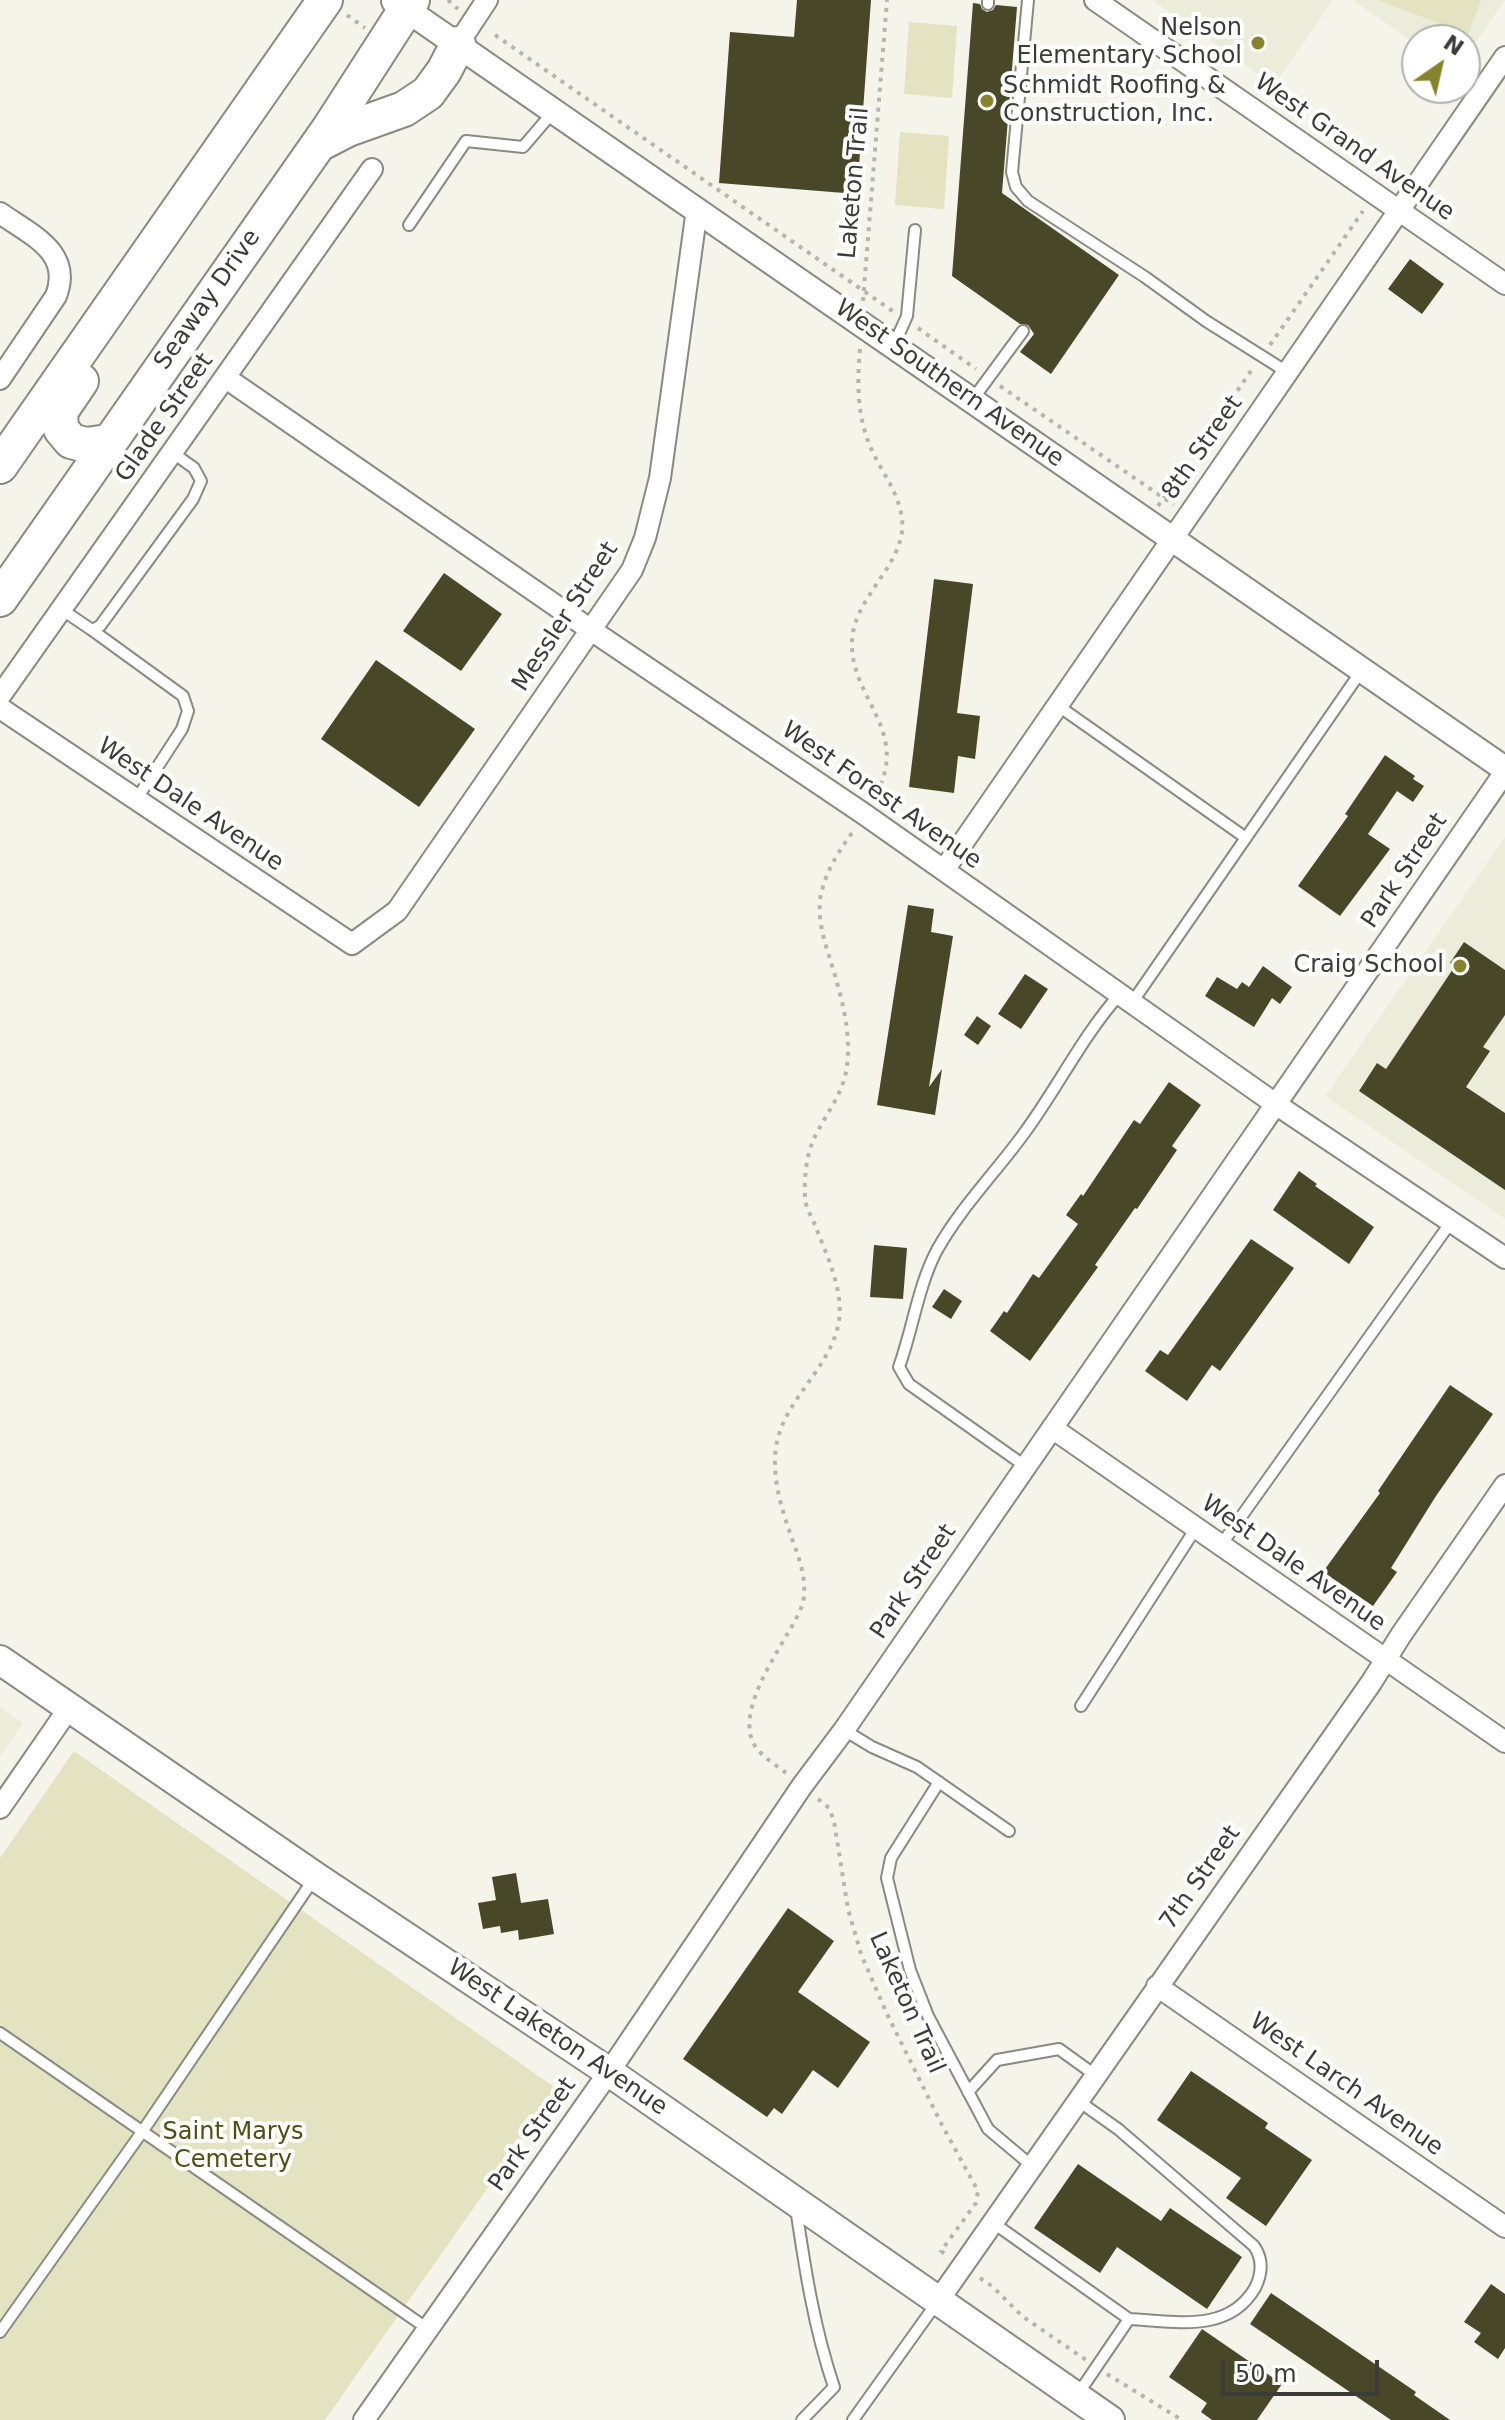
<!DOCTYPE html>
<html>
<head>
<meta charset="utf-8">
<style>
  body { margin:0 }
  #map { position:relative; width:1505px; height:2420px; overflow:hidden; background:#f4f4eb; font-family:"DejaVu Sans",sans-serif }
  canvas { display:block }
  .north { position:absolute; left:1401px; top:24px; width:80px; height:80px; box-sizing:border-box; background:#fff; border:2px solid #b1b1af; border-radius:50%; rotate:34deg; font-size:22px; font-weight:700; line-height:32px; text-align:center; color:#3b3b37 }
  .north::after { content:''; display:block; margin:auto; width:28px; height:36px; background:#85832c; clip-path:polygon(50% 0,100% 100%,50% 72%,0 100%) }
  .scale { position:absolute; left:1221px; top:2360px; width:158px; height:36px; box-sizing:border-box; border:4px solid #3b3b37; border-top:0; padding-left:10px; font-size:24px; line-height:28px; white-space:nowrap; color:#3b3b37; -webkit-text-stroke:6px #fff; paint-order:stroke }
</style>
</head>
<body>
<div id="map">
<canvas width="1505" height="2420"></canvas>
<div class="north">N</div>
<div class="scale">50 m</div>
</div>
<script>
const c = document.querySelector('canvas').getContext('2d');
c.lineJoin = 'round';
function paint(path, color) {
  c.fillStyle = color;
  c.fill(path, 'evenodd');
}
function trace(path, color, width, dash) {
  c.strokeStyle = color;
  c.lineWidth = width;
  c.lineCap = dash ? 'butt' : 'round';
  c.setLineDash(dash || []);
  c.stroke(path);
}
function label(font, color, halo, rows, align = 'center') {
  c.font = font + ' "DejaVu Sans",sans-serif';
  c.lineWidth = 8;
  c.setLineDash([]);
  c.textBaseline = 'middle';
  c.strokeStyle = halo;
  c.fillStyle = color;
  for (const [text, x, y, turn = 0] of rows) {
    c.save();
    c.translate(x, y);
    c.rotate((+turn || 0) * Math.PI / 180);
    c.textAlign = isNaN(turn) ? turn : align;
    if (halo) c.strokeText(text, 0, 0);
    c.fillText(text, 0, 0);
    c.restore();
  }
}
const built = new Path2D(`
  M 1152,0 L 1333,0 L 1274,85 Z
  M 1353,0 L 1505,0 L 1465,57 L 1465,40 L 1417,40 L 1417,45 Z
  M 1505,837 L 1505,1219 L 1325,1096 Z
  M 0,1707 L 23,1723 L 0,1756 Z`);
const green = new Path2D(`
  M 1377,0 L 1481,0 L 1468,34 Z
  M 909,22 L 957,26 L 952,98 L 904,94 Z
  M 900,132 L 949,136 L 944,209 L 895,205 Z
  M 74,1751 L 557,2089 L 325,2420 L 0,2420 L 0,1858 Z`);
const building = new Path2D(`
  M 797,0 L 871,0 L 857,194 L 719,183 L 730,32 L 794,37 Z
  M 973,3 L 980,4 L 982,9 L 987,12 L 993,10 L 996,5 L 1017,7 L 1002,193 L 1119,275 L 1051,374 L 1020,352 L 1034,334 L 1028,325 L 1020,324 L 952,276 Z
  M 1410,259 L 1444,284 L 1422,314 L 1388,289 Z
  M 444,573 L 502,614 L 461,671 L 403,631 Z
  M 934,579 L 973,584 L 957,713 L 980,716 L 975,759 L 958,756 L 954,793 L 909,787 Z
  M 376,660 L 475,729 L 419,807 L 321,739 Z
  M 1385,755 L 1415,776 L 1413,779 L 1424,786 L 1413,802 L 1397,791 L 1368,834 L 1390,849 L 1340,916 L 1298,886 L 1348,816 L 1345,814 Z
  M 908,905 L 934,909 L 931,932 L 953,936 L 929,1087 L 942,1069 L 935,1115 L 877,1105 Z
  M 1464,942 L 1505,970 L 1505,1015 L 1483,1047 L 1490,1051 L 1466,1087 L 1505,1113 L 1505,1190 L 1359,1091 L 1377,1063 L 1386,1069 L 1455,966 L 1450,963 Z
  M 1263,966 L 1292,987 L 1280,1004 L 1272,998 L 1254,1027 L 1205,996 L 1217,977 L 1237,989 L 1242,982 L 1249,987 Z
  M 1025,974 L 1048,989 L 1021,1029 L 998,1014 Z
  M 977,1016 L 991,1026 L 978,1045 L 964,1035 Z
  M 1169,1082 L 1201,1105 L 1172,1146 L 1177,1150 L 1137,1209 L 1135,1208 L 1095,1265 L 1098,1267 L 1030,1361 L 990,1331 L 1004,1311 L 1007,1313 L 1033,1274 L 1039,1278 L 1078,1224 L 1066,1215 L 1081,1194 L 1083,1196 L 1134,1120 L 1140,1124 Z
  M 1299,1171 L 1317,1184 L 1315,1186 L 1374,1227 L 1349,1264 L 1273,1210 Z
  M 1251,1239 L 1294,1268 L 1220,1371 L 1212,1365 L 1187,1401 L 1145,1371 L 1160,1350 L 1168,1355 Z
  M 874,1245 L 907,1248 L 903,1299 L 870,1297 Z
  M 944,1289 L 962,1301 L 951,1319 L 932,1307 Z
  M 1450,1385 L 1493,1414 L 1436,1496 L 1391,1568 L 1397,1572 L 1373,1606 L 1323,1572 L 1380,1493 L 1378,1491 Z
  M 516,1873 L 521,1903 L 548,1899 L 554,1934 L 519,1940 L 518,1930 L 501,1933 L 500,1926 L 483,1929 L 478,1903 L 496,1900 L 492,1877 Z
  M 788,1908 L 834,1941 L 798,1992 L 870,2042 L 838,2088 L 813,2070 L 782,2114 L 774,2108 L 767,2117 L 683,2059 Z
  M 1191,2071 L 1268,2123 L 1265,2128 L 1312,2160 L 1266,2226 L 1226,2198 L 1241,2178 L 1157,2120 Z
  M 1078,2164 L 1161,2221 L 1170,2208 L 1242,2257 L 1207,2309 L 1117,2247 L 1100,2273 L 1034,2228 Z
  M 1491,2284 L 1505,2294 L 1505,2348 L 1498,2359 L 1474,2342 L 1481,2333 L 1464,2322 Z
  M 1271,2293 L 1416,2392 L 1414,2395 L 1450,2420 L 1391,2420 L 1250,2324 Z
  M 1202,2329 L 1282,2384 L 1257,2420 L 1212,2420 L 1201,2412 L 1207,2403 L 1169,2377 Z`);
const path = new Path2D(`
  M 448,0 L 458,9
  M 347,15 L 365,28
  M 495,35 L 894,312
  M 863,301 L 887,0
  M 918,328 L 976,369
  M 1270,345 L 1363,211
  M 860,349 C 857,382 857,415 870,446 C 879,468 896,488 901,513 C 912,561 853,594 852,642 C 850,700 913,731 874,798
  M 1000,386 L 1174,505
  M 1158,506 L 1253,368
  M 786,1773 C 775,1764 757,1754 752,1740 C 740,1709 773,1659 788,1633 C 794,1622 804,1607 804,1595 C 806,1572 796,1551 789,1530 C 780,1504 772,1475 776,1447 C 783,1402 825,1373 837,1330 C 847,1296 827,1256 815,1225 C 811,1216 805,1206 805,1197 C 804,1179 806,1160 812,1143 C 822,1119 841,1098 846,1072 C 853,1034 841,995 830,959 C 824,940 818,921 820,900 C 824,873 839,851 854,830
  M 818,1799 L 829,1808 L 834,1821 L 848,1909 L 861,1954 L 887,2014 L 942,2125 L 978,2191 L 976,2203 L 941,2251 L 946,2255
  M 980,2278 L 993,2287 L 1022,2316 L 1086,2360
  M 1107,2374 L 1182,2420`);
const service = new Path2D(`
  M 988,0 L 988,4
  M 1028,0 L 1012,172 L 1016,187 L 1028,201 L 1145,277 L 1206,321 L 1287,372
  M 409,225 L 466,141 L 523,147 L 553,112
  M 894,345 L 907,316 L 915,230
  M 973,399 L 1023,331
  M 61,609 L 92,630 L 100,626 L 193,499 L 201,481 L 194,468 L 173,453
  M 92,630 L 183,696 L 188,711 L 182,729 L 136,800
  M 1057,705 L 1246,838
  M 1131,1004 L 1362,670
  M 1025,1466 L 909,1384 L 899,1367 C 913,1328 918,1286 937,1250 C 961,1207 997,1171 1025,1132 C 1058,1087 1082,1037 1119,995
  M 1221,1545 L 1451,1222
  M 1081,1706 L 1196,1528
  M 844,1730 L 872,1747 L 917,1767 L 1009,1831
  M 939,1782 L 891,1858 L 887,1878 L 910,1970 L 928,2016 L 988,2129 L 1032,2166
  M 0,2033 L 428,2329
  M 968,2092 L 997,2060 L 1059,2049 L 1095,2075
  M 1077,2100 L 1118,2129 L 1254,2246 C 1263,2259 1262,2274 1255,2288 C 1228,2334 1175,2321 1129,2319
  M 796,2208 C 805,2269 814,2328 834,2387 L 802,2420
  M 992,2222 L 1129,2319 L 1078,2394
  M 0,2332 L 142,2132 L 313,1880
  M 853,2420 L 938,2301`);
const minor = new Path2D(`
  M 1095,0 L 1505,284
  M 458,44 L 487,0
  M 0,213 C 31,235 73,252 56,296 L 0,379
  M 226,378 L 591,630 L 864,814 L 1277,1105 L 1505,1258
  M 0,696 L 372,169
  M 0,708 L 352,944 L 397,911 L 632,570 L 645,538 L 660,478 L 697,209
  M 944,870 L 1505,57
  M 1052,1428 L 1505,1742
  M 0,1808 L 69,1708
  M 1157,1986 L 1505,2227
  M 938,2301 L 1371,1683 L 1401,1635 L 1505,1485
  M 364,2420 L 609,2072 L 802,1786 L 844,1730 L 1505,772`);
const tertiary = new Path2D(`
  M 394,1 L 1505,769`);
const secondary = new Path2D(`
  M 0,1660 L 316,1877 L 609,2072 L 1110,2420`);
const trunk = new Path2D(`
  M 319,144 L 348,129 L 404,109 L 428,93 L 444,71 L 458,44
  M 81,381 L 60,412 L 61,429 L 71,441 L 86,445 L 108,442
  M 0,466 L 325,0
  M 0,599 L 329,129 L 412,0`);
const markers = [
  [1258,43,8,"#85832c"],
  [987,101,8,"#85832c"],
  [1460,966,8,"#85832c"]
];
const poiNames = [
  ["Nelson",1242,29],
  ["Elementary School",1242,57],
  ["Schmidt Roofing &",1003,87,"left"],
  ["Construction, Inc.",1003,115,"left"],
  ["Craig School",1444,966]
];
const streetNames = [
  ["West Grand Avenue",1354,148,35],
  ["Laketon Trail",855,183,-85],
  ["Seaway Drive",208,300,-55],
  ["West Southern Avenue",949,384,35],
  ["Glade Street",165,418,-55],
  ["8th Street",1203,448,-55],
  ["Messler Street",566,617,-57],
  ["West Forest Avenue",881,796,35],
  ["West Dale Avenue",190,805,34],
  ["Park Street",1405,871,-56],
  ["West Dale Avenue",1293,1564,35],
  ["Park Street",914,1582,-56],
  ["7th Street",1201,1878,-55],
  ["Laketon Trail",906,2003,66],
  ["West Laketon Avenue",557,2038,34],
  ["West Larch Avenue",1346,2085,35],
  ["Park Street",533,2135,-55]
];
const parkNames = [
  ["Saint Marys",233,2133],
  ["Cemetery",233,2161]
];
paint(built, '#ececdb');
paint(green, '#e3e3c1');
paint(building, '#484728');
trace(service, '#898a81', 14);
trace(minor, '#898a81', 24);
trace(tertiary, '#898a81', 28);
trace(secondary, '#898a81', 32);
trace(trunk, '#898a81', 38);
trace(path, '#b5b5ad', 4, [4, 6]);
trace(service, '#fff', 10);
trace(minor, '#fff', 20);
trace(tertiary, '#fff', 24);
trace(secondary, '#fff', 28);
trace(trunk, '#fff', 34);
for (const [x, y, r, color] of markers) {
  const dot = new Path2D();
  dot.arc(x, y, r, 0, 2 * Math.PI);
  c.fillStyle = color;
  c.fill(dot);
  trace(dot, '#fff', 3);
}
label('24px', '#3b3b37', '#fff', poiNames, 'right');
label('24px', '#3b3b37', '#fff', streetNames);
label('24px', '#4f4e13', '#fff', parkNames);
</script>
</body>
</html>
